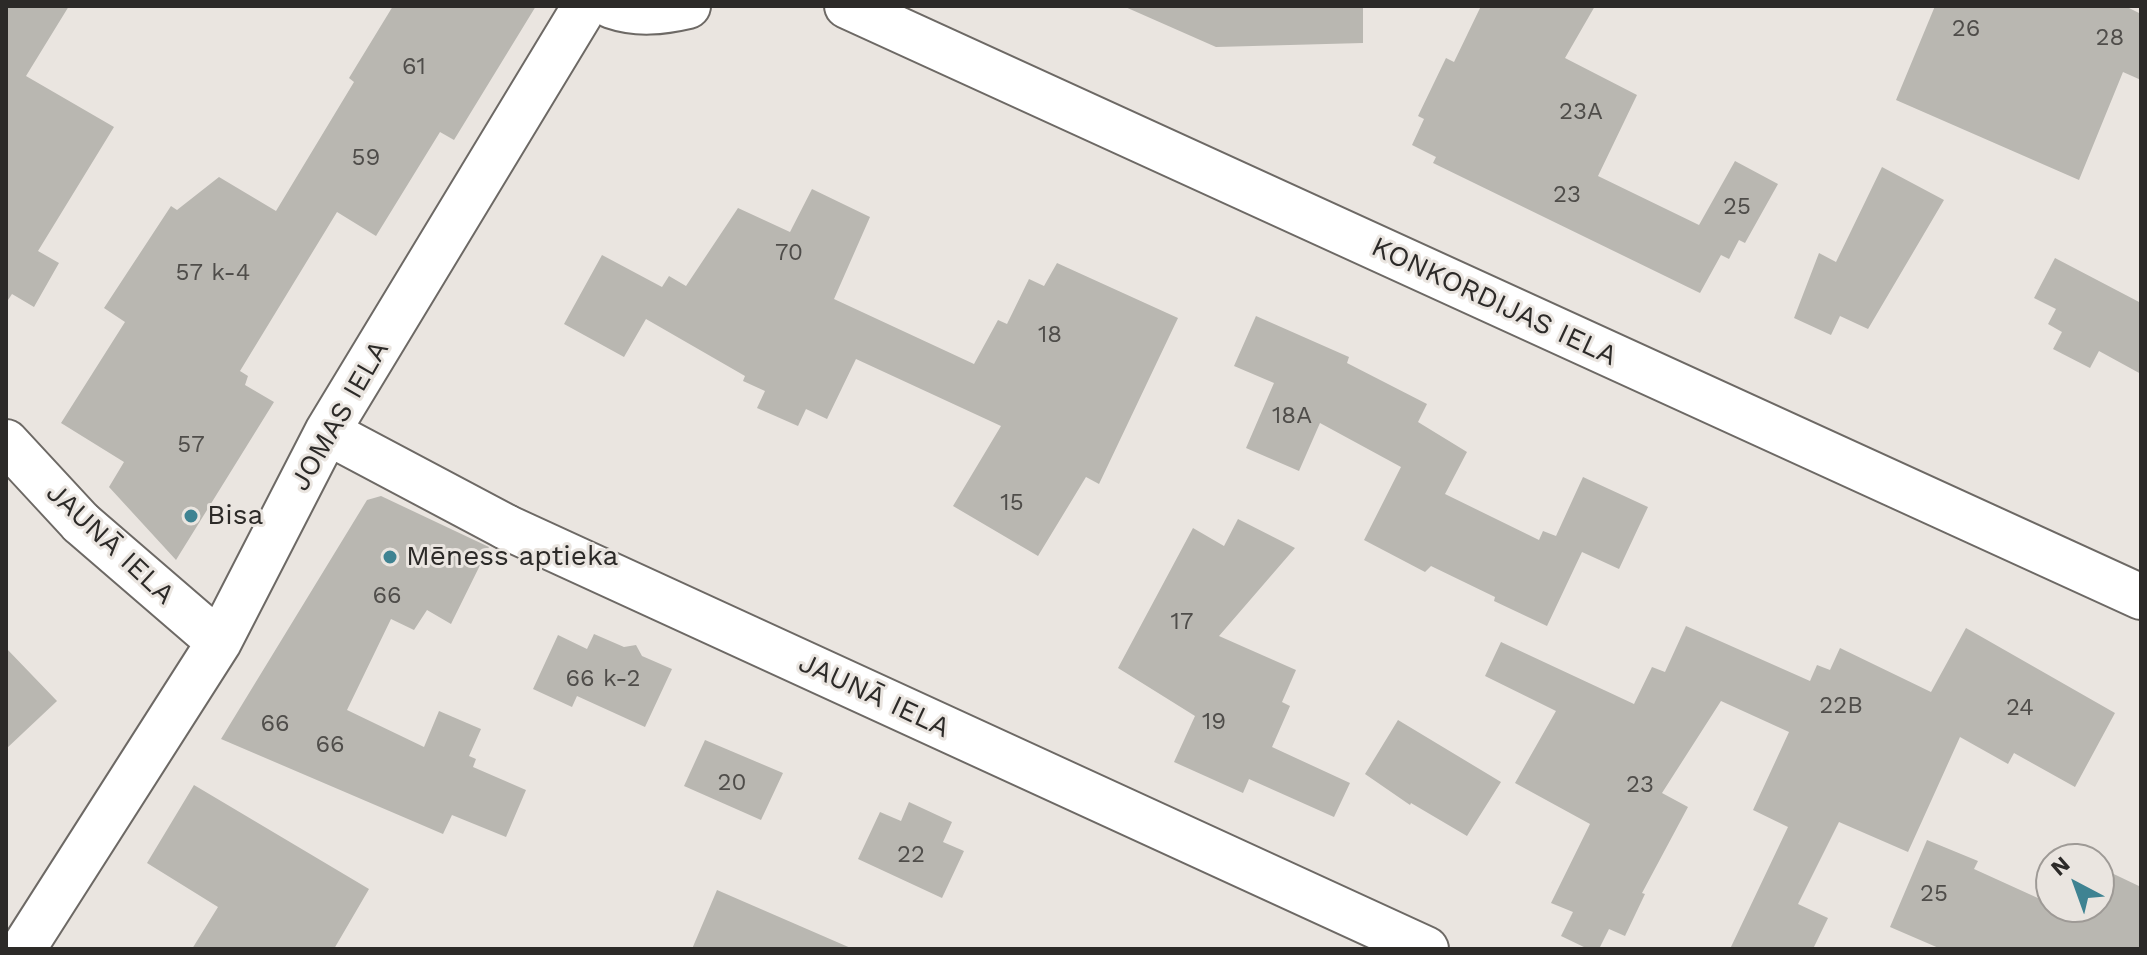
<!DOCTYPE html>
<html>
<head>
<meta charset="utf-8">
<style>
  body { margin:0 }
  #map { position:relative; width:2147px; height:955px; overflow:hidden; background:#eae5e0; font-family:"Work Sans",sans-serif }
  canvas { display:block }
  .frame { position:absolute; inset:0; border:8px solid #2c2a28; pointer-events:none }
  .north { position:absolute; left:2035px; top:843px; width:80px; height:80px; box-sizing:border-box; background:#eae5e0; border:2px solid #9e9a96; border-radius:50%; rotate:319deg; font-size:22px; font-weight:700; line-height:32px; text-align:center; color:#2c2a28 }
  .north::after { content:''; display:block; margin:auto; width:28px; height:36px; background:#3f8392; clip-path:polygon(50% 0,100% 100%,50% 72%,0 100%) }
</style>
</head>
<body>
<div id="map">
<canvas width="2147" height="955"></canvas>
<div class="frame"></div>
<div class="north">N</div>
</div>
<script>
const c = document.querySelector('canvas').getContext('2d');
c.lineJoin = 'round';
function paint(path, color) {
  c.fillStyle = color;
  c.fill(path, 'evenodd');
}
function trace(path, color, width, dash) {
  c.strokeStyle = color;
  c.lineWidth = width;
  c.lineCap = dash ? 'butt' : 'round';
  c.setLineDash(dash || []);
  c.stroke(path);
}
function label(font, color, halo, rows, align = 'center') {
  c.font = font + ' "Work Sans",sans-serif';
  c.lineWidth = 6;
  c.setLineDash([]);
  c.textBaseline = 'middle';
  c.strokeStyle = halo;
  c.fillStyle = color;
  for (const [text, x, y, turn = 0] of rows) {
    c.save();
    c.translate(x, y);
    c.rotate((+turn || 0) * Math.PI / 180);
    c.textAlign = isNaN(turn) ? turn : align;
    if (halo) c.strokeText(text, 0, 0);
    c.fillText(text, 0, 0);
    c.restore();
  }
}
const building = new Path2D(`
  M 6,6 L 69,6 L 26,76 L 114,127 L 38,251 L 59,263 L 34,307 L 12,294 L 6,303 Z
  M 393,6 L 536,6 L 454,140 L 440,132 L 376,236 L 337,212 L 240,371 L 248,376 L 245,385 L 274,402 L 176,560 L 109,487 L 124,462 L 61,423 L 125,322 L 104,308 L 171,206 L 177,210 L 219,177 L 276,211 L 354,82 L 349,78 Z
  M 1123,6 L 1363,6 L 1363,43 L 1216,47 Z
  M 1481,6 L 1595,6 L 1565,58 L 1637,95 L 1598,176 L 1699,225 L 1735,161 L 1778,184 L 1745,243 L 1739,240 L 1729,259 L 1721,255 L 1700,293 L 1433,163 L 1436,157 L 1412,145 L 1424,119 L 1418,116 L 1446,58 L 1454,62 Z
  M 1935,6 L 2125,6 L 2141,14 L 2141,80 L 2123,72 L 2079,180 L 1896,100 Z
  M 1882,167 L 1944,200 L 1868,329 L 1840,316 L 1831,335 L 1794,318 L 1819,253 L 1836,262 Z
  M 812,189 L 870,217 L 834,299 L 974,364 L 998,320 L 1007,324 L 1029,279 L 1044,286 L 1057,263 L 1178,318 L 1099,484 L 1086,477 L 1038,556 L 953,506 L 1001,426 L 856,359 L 827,419 L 806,409 L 798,426 L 757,408 L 765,391 L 743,381 L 745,376 L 646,319 L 624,357 L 564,324 L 602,255 L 662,287 L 669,276 L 686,286 L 738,208 L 790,232 Z
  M 2055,258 L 2141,303 L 2141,374 L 2099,351 L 2090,368 L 2053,349 L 2062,332 L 2048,324 L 2056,309 L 2034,298 Z
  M 1256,316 L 1349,357 L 1347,363 L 1427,404 L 1418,422 L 1467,452 L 1445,494 L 1539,540 L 1543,531 L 1556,536 L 1583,477 L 1648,507 L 1619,569 L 1582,552 L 1547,626 L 1494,601 L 1495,597 L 1431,566 L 1425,572 L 1364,540 L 1401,467 L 1320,423 L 1299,471 L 1246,448 L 1274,383 L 1234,366 Z
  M 381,496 L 489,547 L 451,624 L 427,610 L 414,630 L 391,619 L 347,710 L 424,747 L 439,711 L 481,729 L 469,756 L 476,759 L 473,767 L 526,790 L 506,837 L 452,815 L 443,834 L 221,739 L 367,500 Z
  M 1238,519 L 1295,548 L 1219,636 L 1296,670 L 1282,702 L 1290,706 L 1272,747 L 1350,783 L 1334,817 L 1249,779 L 1243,793 L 1174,762 L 1195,716 L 1118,668 L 1193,528 L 1224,546 Z
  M 1686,626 L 1810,681 L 1817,665 L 1830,670 L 1840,648 L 1931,692 L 1966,628 L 2115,713 L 2075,787 L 2014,753 L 2008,764 L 1960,737 L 1908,852 L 1839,822 L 1798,904 L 1828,918 L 1813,949 L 1730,949 L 1788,827 L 1753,810 L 1789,732 L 1721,701 L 1662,793 L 1688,807 L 1642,893 L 1645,894 L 1625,936 L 1609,929 L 1599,949 L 1588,949 L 1561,936 L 1573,912 L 1551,903 L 1590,824 L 1515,783 L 1556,711 L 1485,676 L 1501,642 L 1634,704 L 1652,667 L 1665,672 Z
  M 594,634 L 624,647 L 636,645 L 642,656 L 672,669 L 645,727 L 577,696 L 572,707 L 533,689 L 558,635 L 587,649 Z
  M 6,648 L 57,701 L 6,749 Z
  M 1398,720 L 1501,782 L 1467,836 L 1411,803 L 1410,805 L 1365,774 Z
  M 705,740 L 783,773 L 761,820 L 684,786 Z
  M 194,785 L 369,889 L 334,949 L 192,949 L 218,907 L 147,863 Z
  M 909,802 L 952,822 L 943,842 L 964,851 L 942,898 L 858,859 L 880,812 L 901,821 Z
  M 1927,840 L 1978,861 L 1974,869 L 2051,904 L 2051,907 L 2063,910 L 2065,907 L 2099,907 L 2099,867 L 2141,887 L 2141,949 L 1941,949 L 1890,927 Z
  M 717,890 L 853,949 L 692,949 Z`);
const pedestrian = new Path2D(`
  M 327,432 L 506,527
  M 81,523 L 219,642
  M 23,949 L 219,642 L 327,432 L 585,6`);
const minor = new Path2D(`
  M 612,6 C 638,15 662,12 688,6
  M 847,6 L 2141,597
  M 6,442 L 81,523
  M 506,527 L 1426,949`);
const markers = [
  [191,516,8,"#3f8392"],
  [390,557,8,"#3f8392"]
];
const numberNames = [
  ["26",1966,29],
  ["28",2110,38],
  ["61",414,67],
  ["23A",1581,112],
  ["59",366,158],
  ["23",1567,195],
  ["25",1737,207],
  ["70",789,253],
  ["57 k-4",213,273],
  ["18",1050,335],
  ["18A",1292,416],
  ["57",191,445],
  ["15",1012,503],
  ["66",387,596],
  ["17",1182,622],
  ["66 k-2",603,679],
  ["22B",1841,706],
  ["24",2020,708],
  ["19",1214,722],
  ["66",275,724],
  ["66",330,745],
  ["20",732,783],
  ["23",1640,785],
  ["22",911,855],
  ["25",1934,894]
];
const streetNames = [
  ["KONKORDIJAS IELA",1494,302,25],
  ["JOMAS IELA",340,416,-60],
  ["JAUNĀ IELA",110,544,43],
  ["JAUNĀ IELA",874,696,25]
];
const poiNames = [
  ["Bisa",207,516],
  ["Mēness aptieka",406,557]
];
paint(building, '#b9b7b1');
trace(pedestrian, '#6d6965', 48);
trace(minor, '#6d6965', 48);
trace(pedestrian, '#fff', 44);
trace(minor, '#fff', 44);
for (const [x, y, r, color] of markers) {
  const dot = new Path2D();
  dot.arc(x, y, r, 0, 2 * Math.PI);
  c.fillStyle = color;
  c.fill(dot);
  trace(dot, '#eae5e0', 3);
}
label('24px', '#4f4d4a', null, numberNames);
label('28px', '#2c2a28', '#eae5e0', streetNames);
label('28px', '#2c2a28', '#eae5e0', poiNames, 'left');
</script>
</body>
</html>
